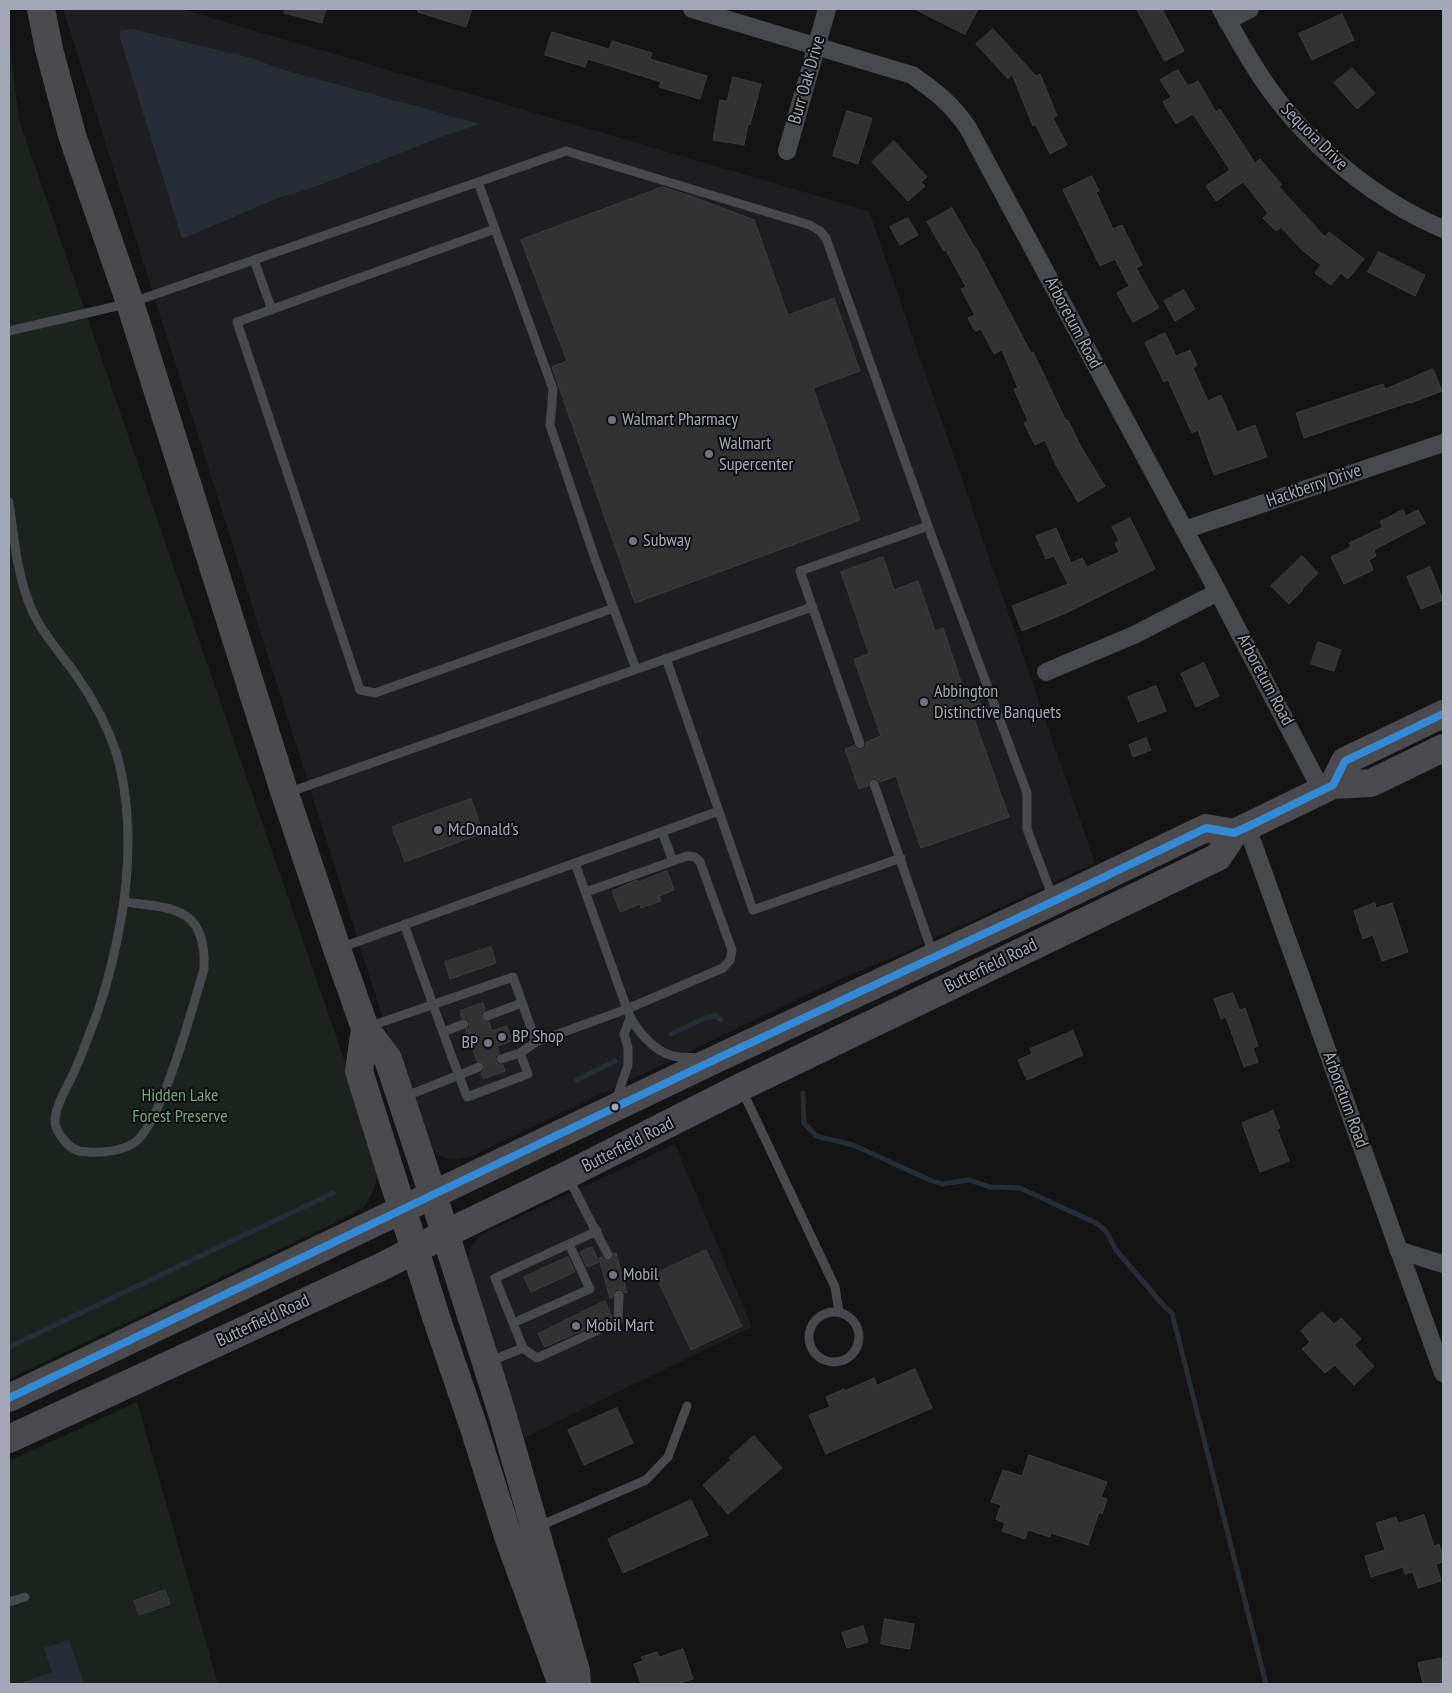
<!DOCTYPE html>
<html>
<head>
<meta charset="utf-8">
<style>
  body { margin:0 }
  #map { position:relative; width:1452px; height:1693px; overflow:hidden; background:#141414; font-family:"PT Sans Narrow",sans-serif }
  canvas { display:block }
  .frame { position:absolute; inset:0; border:10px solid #a4a7b6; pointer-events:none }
</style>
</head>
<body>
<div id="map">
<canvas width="1452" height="1693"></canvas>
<div class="frame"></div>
</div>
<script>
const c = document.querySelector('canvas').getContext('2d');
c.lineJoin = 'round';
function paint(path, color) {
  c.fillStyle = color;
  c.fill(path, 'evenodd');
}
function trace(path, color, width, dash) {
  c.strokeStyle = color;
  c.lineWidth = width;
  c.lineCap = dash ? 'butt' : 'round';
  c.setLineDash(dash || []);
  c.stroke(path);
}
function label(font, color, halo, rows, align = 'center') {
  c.font = font + ' "PT Sans Narrow",sans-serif';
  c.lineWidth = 4;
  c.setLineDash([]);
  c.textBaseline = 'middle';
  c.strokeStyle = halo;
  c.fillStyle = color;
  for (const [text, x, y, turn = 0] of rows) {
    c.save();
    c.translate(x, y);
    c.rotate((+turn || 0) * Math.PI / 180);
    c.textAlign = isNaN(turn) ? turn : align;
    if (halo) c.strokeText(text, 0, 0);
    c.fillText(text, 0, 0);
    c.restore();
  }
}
const built = new Path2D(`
  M 63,9 L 181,9 L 869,211 L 1095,863 L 899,955 L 838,980 L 470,1157 L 452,1160 L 435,1154 L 396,1060 Z
  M 675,1144 L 752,1327 L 520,1440 L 466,1263 L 471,1246 L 480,1235 Z`);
const green = new Path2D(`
  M 9,41 L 19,120 L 363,1114 L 379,1172 L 373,1191 L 363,1208 L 332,1224 L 9,1379 Z
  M 137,1402 L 218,1684 L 9,1684 L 9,1461 Z`);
const water = new Path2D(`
  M 133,29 L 255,59 L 274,67 L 480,124 L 441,137 L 320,185 L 278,198 L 182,239 L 120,38 L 120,32 L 124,30 Z
  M 69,1640 L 84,1684 L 24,1684 L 23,1682 L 52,1672 L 44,1648 Z`);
const stream = new Path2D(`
  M 671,1034 L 705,1018 L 716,1016 L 721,1020
  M 577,1080 L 615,1061
  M 803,1093 L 804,1123 L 816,1136 L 853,1145 L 930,1180 L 942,1184 L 969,1180 L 990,1187 L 1020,1188 L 1096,1223 L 1105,1230 L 1116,1250 L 1164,1306 L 1172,1313 L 1266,1684
  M 9,1347 L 333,1193`);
const building = new Path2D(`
  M 285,9 L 326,9 L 322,23 L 284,13 Z
  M 418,9 L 472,9 L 466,27 L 418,12 Z
  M 915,9 L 978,9 L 965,34 Z
  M 1137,9 L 1162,9 L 1184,51 L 1165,61 Z
  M 1342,14 L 1354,40 L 1312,60 L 1299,34 Z
  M 993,29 L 1036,76 L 1040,74 L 1057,116 L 1053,118 L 1067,145 L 1050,154 L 1036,125 L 1033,126 L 1012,74 L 1008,79 L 976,44 Z
  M 552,32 L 609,49 L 612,41 L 652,53 L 650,59 L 707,76 L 700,99 L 659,87 L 661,82 L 588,59 L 585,67 L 545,55 Z
  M 1352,68 L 1375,93 L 1357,109 L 1334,83 Z
  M 1178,70 L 1188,86 L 1198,81 L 1216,112 L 1220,109 L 1255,163 L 1260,159 L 1282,185 L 1279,187 L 1325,237 L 1329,232 L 1364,259 L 1348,279 L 1341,273 L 1331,285 L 1315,273 L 1321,265 L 1302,250 L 1281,227 L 1276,231 L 1263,218 L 1268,213 L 1243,182 L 1216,201 L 1206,186 L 1230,170 L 1193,114 L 1176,124 L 1163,102 L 1171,97 L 1160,80 Z
  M 733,77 L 761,84 L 750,125 L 748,124 L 744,145 L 713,140 L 720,100 L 727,101 Z
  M 847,111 L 872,118 L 858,164 L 833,156 Z
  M 894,141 L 927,177 L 921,182 L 925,186 L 908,201 L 872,162 Z
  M 1092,176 L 1099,191 L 1096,192 L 1113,229 L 1122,225 L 1142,265 L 1136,268 L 1159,308 L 1133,322 L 1117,293 L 1129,286 L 1115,259 L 1100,266 L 1063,190 Z
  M 663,187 L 688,195 L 754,220 L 788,315 L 834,298 L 860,371 L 813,388 L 860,520 L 635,603 L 552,367 L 567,361 L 521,240 Z
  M 952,208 L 975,248 L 976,248 L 1031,353 L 1033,352 L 1066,421 L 1068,420 L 1081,447 L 1105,486 L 1078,502 L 1056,465 L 1045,440 L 1035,445 L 1024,423 L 1028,421 L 1014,389 L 1018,388 L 1002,350 L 994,354 L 981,329 L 975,331 L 968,318 L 975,315 L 961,289 L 966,287 L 946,250 L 944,251 L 927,222 Z
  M 908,218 L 918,235 L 900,245 L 890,227 Z
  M 1379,252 L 1425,275 L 1415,296 L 1368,272 Z
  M 1184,290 L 1195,309 L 1175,321 L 1164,301 Z
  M 1165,333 L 1176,356 L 1190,350 L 1197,365 L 1193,368 L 1208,401 L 1221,395 L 1237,432 L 1255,425 L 1267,457 L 1214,475 L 1198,430 L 1192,433 L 1168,380 L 1164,382 L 1145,343 Z
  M 1433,369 L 1442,391 L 1411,403 L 1410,402 L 1304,438 L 1296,413 L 1383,384 L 1385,389 Z
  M 1403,510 L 1406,516 L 1418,510 L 1425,523 L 1374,550 L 1376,556 L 1369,560 L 1373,570 L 1344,584 L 1331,557 L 1351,547 L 1349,543 L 1383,527 L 1380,522 Z
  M 1130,518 L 1155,569 L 1066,613 L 1022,631 L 1012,606 L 1068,584 L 1054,556 L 1046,559 L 1036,536 L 1056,528 L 1071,563 L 1082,558 L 1087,567 L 1119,552 L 1115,543 L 1119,541 L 1112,527 Z
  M 1302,556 L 1318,573 L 1302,589 L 1303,590 L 1289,604 L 1271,586 Z
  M 883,557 L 894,590 L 918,581 L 935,631 L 943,628 L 964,691 L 974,687 L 983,713 L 973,716 L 1009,817 L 921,848 L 896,776 L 880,782 L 876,778 L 872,778 L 868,782 L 868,786 L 859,789 L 845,749 L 854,746 L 858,750 L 862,750 L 866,746 L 866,742 L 881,736 L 854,659 L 869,654 L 841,572 Z
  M 1430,567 L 1443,600 L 1421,609 L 1407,577 Z
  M 1318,642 L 1341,650 L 1334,671 L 1311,664 Z
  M 1204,663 L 1219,696 L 1196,707 L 1181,674 Z
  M 1156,686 L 1166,711 L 1138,722 L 1128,697 Z
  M 1146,738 L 1151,750 L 1133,757 L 1129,745 Z
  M 471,799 L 483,833 L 405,862 L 392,827 Z
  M 667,871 L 674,890 L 659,896 L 661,901 L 641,908 L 640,904 L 620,912 L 612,891 L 637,880 L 638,882 Z
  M 1375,903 L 1376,908 L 1392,903 L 1408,952 L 1382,961 L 1373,935 L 1363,939 L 1354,911 Z
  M 491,947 L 496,963 L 450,979 L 445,962 Z
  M 1233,993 L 1239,1010 L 1245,1008 L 1258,1046 L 1253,1048 L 1258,1062 L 1244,1067 L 1226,1017 L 1221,1019 L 1214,999 Z
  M 483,1003 L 485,1010 L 481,1014 L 483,1020 L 489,1022 L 492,1031 L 507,1026 L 512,1041 L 497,1046 L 499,1053 L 495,1057 L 495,1061 L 499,1065 L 503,1065 L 505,1071 L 483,1079 L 481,1073 L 484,1070 L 485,1065 L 482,1062 L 477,1061 L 466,1030 L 469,1028 L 470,1022 L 468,1019 L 462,1018 L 460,1011 Z
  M 1073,1031 L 1083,1055 L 1027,1080 L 1018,1060 L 1032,1054 L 1030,1049 Z
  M 1273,1111 L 1280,1128 L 1277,1129 L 1289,1161 L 1260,1172 L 1242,1123 Z
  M 592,1247 L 599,1262 L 587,1267 L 580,1252 Z
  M 706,1250 L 742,1326 L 691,1350 L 655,1274 Z
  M 614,1253 L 616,1253 L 627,1293 L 625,1293 L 622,1290 L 617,1289 L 614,1292 L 613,1297 L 610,1298 L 599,1258 L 602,1257 L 605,1260 L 610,1261 L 613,1258 Z
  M 568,1257 L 575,1272 L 531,1292 L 524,1277 Z
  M 605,1301 L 612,1317 L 545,1347 L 538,1334 Z
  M 1322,1312 L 1334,1324 L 1341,1318 L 1361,1339 L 1354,1345 L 1374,1366 L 1354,1385 L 1335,1365 L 1325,1373 L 1302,1349 L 1310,1342 L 1301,1331 Z
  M 915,1369 L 932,1408 L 826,1454 L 809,1415 L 830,1407 L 826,1397 L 844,1389 L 845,1391 L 874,1378 L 877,1385 Z
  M 617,1408 L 633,1443 L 584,1465 L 568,1430 Z
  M 754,1436 L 782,1468 L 728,1514 L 703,1485 L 731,1460 L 729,1458 Z
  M 1029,1455 L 1107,1482 L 1101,1497 L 1107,1499 L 1102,1514 L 1099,1512 L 1088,1545 L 1051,1533 L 1050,1537 L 1028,1530 L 1025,1539 L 1002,1531 L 1005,1523 L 996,1519 L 1001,1505 L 991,1502 L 1003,1470 L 1022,1476 Z
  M 691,1500 L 708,1535 L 623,1573 L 608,1539 Z
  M 1424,1515 L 1434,1546 L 1439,1544 L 1443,1558 L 1443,1562 L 1436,1564 L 1441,1581 L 1418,1588 L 1413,1572 L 1405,1574 L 1403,1567 L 1371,1577 L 1365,1556 L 1385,1550 L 1376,1523 L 1396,1517 L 1398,1523 Z
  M 165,1590 L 170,1604 L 139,1615 L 134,1601 Z
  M 885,1619 L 914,1624 L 910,1649 L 881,1644 Z
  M 863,1626 L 868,1642 L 847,1648 L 842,1633 Z
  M 683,1649 L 693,1679 L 676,1684 L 641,1684 L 634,1664 L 643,1661 L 641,1657 L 657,1652 L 659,1657 Z
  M 1443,1658 L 1443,1684 L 1423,1684 L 1418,1663 Z`);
const lane = new Path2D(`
  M 478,182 L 566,151 L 810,225 L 820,231 L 826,238 L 928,526 L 1027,793 L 1027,829 L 1053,898
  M 495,229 L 237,322 L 360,690 L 375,693 L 614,608
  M 254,260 L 272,310
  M 9,331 L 130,303 L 478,182 L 553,389 L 550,425 L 594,556 L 636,669
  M 9,502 C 14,538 17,575 31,608 C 42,634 61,653 76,675 C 93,699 108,727 117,755 C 130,802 130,854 124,901 C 118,940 109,980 96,1017 C 89,1034 83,1052 75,1070 C 69,1084 54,1107 55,1123 C 57,1134 68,1148 79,1151 C 82,1152 85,1151 88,1152 C 103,1153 121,1151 134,1143 C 161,1126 194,1003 204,969 C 207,907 173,908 124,902
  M 666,658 L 753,910 L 901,858
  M 860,744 L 800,571 L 928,526
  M 874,784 L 933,954
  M 287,793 L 812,607
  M 662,832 L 673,861
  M 586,892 L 687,856 L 695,857 L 700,862 L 732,950 L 730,960 L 723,968 L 627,1009 C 633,1027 653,1051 673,1056 C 682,1058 692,1057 701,1058
  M 340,948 L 719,811
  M 487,1016 L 522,1003
  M 368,1027 L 513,977 L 536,1042 L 520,1053 L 528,1074 L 467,1097 C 445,1040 425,982 404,924
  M 443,1032 L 464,1024
  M 536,1042 L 627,1009 L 575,863
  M 501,1059 L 520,1053
  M 742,1090 L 835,1287 L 839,1312
  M 404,1097 L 479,1067
  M 616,1100 L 628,1065 L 628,1048 L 624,1034 L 630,1019
  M 568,1177 L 608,1255
  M809 1337a25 25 0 1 1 50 0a25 25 0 1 1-50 0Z
  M 513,1323 L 590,1289 L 569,1244
  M 523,1348 L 537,1358 L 618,1321 L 619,1295
  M 488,1362 L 523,1348 L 495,1278 L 597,1231
  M 537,1527 L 646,1480 L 668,1457 L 687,1406
  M 9,1602 L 25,1597`);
const street = new Path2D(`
  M 692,9 L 912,75 C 935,91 952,104 968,128 L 1218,592 L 1322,791
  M 1221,9 C 1236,36 1251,64 1270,90 C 1312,148 1377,201 1443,229
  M 1227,21 L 1250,9
  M 787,151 L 827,9
  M 1184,530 L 1443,443
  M 1046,672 L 1134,635 L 1218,592
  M 1247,827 L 1443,1373
  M 1398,1250 L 1443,1264`);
const primary = new Path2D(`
  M 41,9 L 49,49 L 72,135 L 130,303 L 285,794 L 337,949 L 365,1028 L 388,1059 L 433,1195 L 501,1410 L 576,1671 L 577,1684
  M 1333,785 L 1345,761 L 1443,714
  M 365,1028 L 359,1071 L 436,1317 L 473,1425 L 510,1542 L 560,1679 L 565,1684
  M 9,1398 L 714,1060 L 1054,901 L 1206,828 L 1234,833
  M 9,1439 L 385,1265 L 445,1234 L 567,1175 L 741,1087 L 1218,857 L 1234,833 L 1333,785 L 1371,783 L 1443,748`);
const bus1 = new Path2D(`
  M 9,1398 L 714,1060 L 1054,901 L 1206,828 L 1234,833 L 1247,827 L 1333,785 L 1345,761 L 1443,714`);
const markers = [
  [612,420,5,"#72747d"],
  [709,454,5,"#72747d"],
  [633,541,5,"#72747d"],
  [924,702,5,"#72747d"],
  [438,830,5,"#72747d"],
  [502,1037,5,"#72747d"],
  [488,1043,5,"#72747d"],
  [615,1107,4.5,"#a4a7b6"],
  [613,1275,5,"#72747d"],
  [576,1326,5,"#72747d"]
];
const streetNames = [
  ["Burr Oak Drive",807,80,-74],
  ["Sequoia Drive",1314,137,45],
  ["Arboretum Road",1073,323,62],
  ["Hackberry Drive",1314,486,-19],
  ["Arboretum Road",1265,680,62],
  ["Butterfield Road",991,966,-26],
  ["Arboretum Road",1345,1100,70],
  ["Butterfield Road",628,1145,-27],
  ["Butterfield Road",263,1321,-25]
];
const poiNames = [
  ["Walmart Pharmacy",622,420],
  ["Walmart",719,444],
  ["Supercenter",719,465],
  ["Subway",643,541],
  ["Abbington",934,692],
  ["Distinctive Banquets",934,713],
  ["McDonald's",448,830],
  ["BP Shop",512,1037],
  ["BP",478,1043,"right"],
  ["Mobil",623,1275],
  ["Mobil Mart",586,1326]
];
const parkNames = [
  ["Hidden Lake",180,1096],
  ["Forest Preserve",180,1117]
];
paint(built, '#1e1e20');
paint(green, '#1c231e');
paint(water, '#272d36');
trace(stream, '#272d36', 5);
paint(building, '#323233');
trace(building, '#3d3d40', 1);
trace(lane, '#48494d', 9);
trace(street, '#48494d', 18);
trace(primary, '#4a4a4f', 28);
trace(bus1, '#338bd7', 8);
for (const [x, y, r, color] of markers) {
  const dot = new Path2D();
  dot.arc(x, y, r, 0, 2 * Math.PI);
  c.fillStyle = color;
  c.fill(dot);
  trace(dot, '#0e0e10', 2);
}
label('18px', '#a4a7b6', '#0e0e10', streetNames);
label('18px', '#a4a7b6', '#0e0e10', poiNames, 'left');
label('18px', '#7aa282', '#0e0e10', parkNames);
</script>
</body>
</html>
